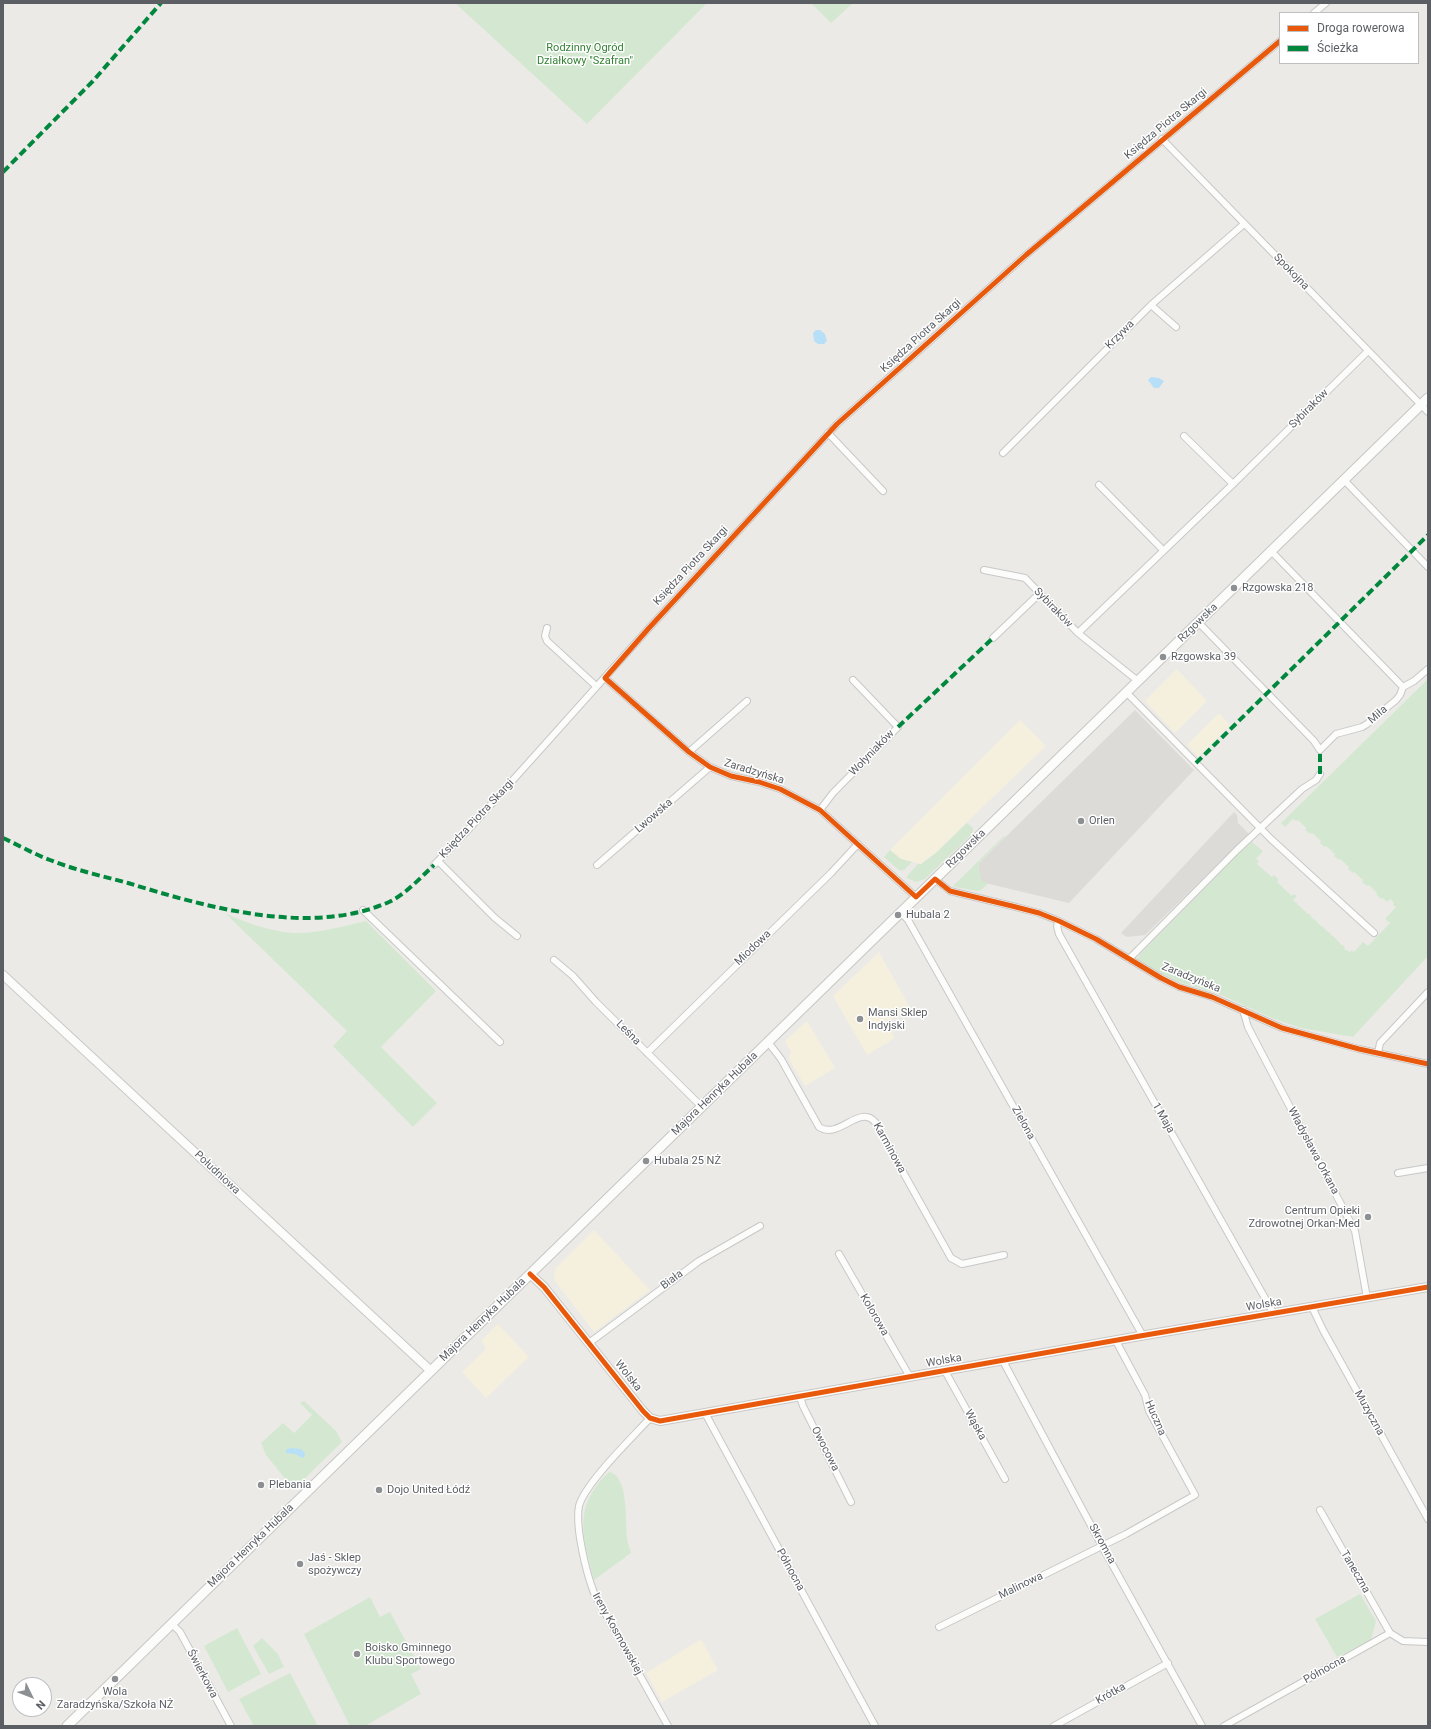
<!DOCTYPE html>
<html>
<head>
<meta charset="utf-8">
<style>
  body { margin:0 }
  #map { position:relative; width:1431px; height:1729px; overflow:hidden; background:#ebeae6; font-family:Roboto,sans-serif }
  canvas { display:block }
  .frame { position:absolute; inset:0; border:4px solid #5b5f64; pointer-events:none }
  .legend { position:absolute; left:1279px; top:12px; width:140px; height:52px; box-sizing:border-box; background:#fff; border:1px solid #bdbfc1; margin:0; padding:5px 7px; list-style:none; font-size:12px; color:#5b5f64 }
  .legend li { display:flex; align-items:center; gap:8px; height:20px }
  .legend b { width:20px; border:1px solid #bdbfc1 }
  .north { position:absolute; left:12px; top:1677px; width:40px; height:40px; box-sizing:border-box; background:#fff; border:1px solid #bdbfc1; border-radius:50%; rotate:133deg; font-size:11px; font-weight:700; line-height:16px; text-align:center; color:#5b5f64 }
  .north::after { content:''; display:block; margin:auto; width:14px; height:18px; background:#8d9092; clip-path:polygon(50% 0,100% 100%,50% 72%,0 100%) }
</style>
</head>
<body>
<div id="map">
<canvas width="1431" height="1729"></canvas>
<div class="frame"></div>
<ul class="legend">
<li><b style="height:5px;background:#e8590c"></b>Droga rowerowa</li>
<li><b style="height:5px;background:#00873e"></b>Ścieżka</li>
</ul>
<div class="north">N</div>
</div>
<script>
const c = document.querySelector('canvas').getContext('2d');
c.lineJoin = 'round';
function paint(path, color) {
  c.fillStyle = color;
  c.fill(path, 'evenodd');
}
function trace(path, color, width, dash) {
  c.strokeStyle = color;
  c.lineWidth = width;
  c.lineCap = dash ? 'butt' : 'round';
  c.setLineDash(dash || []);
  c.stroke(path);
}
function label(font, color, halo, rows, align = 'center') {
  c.font = font + ' Roboto,sans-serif';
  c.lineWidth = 3;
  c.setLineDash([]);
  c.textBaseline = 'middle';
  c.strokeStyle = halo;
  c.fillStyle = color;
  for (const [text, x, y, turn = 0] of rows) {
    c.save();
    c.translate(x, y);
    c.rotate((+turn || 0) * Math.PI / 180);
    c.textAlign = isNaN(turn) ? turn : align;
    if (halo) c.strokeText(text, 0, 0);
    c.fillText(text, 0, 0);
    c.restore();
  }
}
const commercial = new Path2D(`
  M 1177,669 L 1207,701 L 1175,733 L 1145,701 Z
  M 1219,713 L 1230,725 L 1198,757 L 1187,745 Z
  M 1020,720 L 1046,746 L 935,853 L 921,864 L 901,859 L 890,850 Z
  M 879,952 L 910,1008 L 886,1022 L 895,1038 L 867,1055 L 833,996 Z
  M 807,1021 L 835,1068 L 805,1086 L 789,1059 L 791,1052 L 785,1041 Z
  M 594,1230 L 650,1290 L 594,1332 L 554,1280 L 555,1269 Z
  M 498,1324 L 529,1357 L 486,1398 L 462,1372 L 485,1350 L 485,1346 L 481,1341 Z
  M 701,1639 L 718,1670 L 662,1702 L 646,1673 Z`);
const industrial = new Path2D(`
  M 1135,710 L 1194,770 L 1069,903 L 981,882 L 978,864 Z
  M 1234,812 L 1237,815 L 1238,823 L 1249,834 L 1145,935 L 1127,937 L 1121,933 Z`);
const green = new Path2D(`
  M 455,3 L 707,3 L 587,124 Z
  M 811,3 L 853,3 L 831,23 Z
  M 1428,679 L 1428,956 L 1353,1037 L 1301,1028 L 1272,1018 L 1221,995 L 1166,978 L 1137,959 L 1141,953 L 1249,843 L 1252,842 L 1263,851 L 1256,859 L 1259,861 L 1257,864 L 1272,877 L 1274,875 L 1279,880 L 1277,882 L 1292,896 L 1294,894 L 1297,896 L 1293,900 L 1298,904 L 1297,905 L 1298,905 L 1302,908 L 1302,910 L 1303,909 L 1307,913 L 1307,914 L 1308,913 L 1312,917 L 1311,918 L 1312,918 L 1317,921 L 1316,923 L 1317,922 L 1321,926 L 1321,927 L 1322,926 L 1326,930 L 1326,931 L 1327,931 L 1331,934 L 1330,936 L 1332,935 L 1336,939 L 1335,940 L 1336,939 L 1340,943 L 1340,945 L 1341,944 L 1345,947 L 1344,949 L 1350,952 L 1349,953 L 1352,950 L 1354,952 L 1363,942 L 1368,946 L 1390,923 L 1385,919 L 1396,907 L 1393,905 L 1394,903 L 1390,899 L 1387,902 L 1383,898 L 1381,899 L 1376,894 L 1377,893 L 1369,885 L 1367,886 L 1362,882 L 1363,880 L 1354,872 L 1353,873 L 1348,869 L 1349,867 L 1340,859 L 1339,860 L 1334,856 L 1335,854 L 1326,846 L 1324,847 L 1320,843 L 1321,841 L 1312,833 L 1310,834 L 1305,830 L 1306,828 L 1298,820 L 1296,821 L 1293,819 L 1285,827 L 1281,823 Z
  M 967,823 L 973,828 L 972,834 L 925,879 L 916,882 L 907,878 L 907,876 L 918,864 L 921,864 L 936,853 Z
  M 1004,836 L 1005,837 L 978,864 L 981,881 L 989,883 L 981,890 L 977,891 L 955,887 L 953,886 Z
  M 890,850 L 901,859 L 912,862 L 904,870 L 900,871 L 884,857 Z
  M 226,914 C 247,923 270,931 293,933 C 317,934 343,926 366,921 L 436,991 L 381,1047 L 437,1103 L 413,1127 L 333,1046 L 347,1031 Z
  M 304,1401 L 336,1431 L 342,1442 L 299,1484 L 296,1482 L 287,1481 L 266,1455 L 261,1443 L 283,1423 L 294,1433 L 312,1415 L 300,1403 Z
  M 610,1472 C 629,1477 625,1522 627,1538 C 627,1543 630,1548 631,1553 L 594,1580 C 586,1547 574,1518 595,1488 C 599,1482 604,1475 610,1472 Z
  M 1360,1594 L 1376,1621 L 1371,1640 L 1337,1657 L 1315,1619 Z
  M 370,1597 L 380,1617 L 390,1612 L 421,1669 L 411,1674 L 421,1694 L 365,1726 L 350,1726 L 304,1634 Z
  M 237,1628 L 261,1674 L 228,1692 L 204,1646 Z
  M 262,1638 L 278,1654 L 284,1667 L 269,1674 L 253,1646 Z
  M 290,1673 L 318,1726 L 254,1726 L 239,1699 Z`);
const water = new Path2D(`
  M 816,330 L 820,330 L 825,334 L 827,341 L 824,344 L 818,344 L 814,341 L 813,333 Z
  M 1151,377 L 1159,378 L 1164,381 L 1159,388 L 1154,388 L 1148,380 Z
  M 290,1448 L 301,1449 L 305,1453 L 304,1458 L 300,1457 L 296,1454 L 286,1453 L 286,1450 Z`);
const minor = new Path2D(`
  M 1314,13 L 1326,3
  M 1162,139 L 1428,412
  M 1151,305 L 1176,327
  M 828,433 L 883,491
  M 1184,436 L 1233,484
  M 1003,453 L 1151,305 L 1244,224
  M 1344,480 L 1428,567
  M 1099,485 L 1163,550
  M 1271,551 L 1403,687
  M 984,570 L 1025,578 L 1078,633 L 1138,681
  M 1198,622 L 1314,741 L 1320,750 L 1336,734 L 1362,727 L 1367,724 L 1396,700 L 1400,695 L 1403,687 L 1414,681 L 1428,669
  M 547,628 L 545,636 L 547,641 L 596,686
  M 1078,633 L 1233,484 L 1368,351
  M 993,638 L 1039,594
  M 605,678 L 689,752 L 710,767 L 731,776 L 759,782 L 780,789 L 820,810 L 916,897
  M 1126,692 L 1271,839 L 1374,933
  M 689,752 L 747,701
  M 820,810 L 833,793 L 898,727 L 853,680
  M 438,861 L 495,918 L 517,936
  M 434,865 L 467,831 L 539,751 L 649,628 L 837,424 L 1026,255 L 1280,41
  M 597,865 L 710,767
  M 935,879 L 950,891 L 1012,906 L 1039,913 L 1059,921 L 1096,939 L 1161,978 L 1179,987 L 1212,997 L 1282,1028 L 1359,1049 L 1428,1064
  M 363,910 L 500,1042
  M 900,912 L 908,920 L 1143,1336
  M 1059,921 L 1057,926 L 1059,934 L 1274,1314
  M 1129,959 L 1237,850 L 1302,789 L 1316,780 L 1320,774
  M 554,960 L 573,976 L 596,1002 L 702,1107
  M 1243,1010 L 1248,1027 L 1355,1231 L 1367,1298
  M 768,1042 L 781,1059 L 819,1127 C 839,1140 859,1104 875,1122 L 951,1258 L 962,1264 L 1004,1255
  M 647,1053 L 831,873 L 858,844
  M 1378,1053 L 1380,1043 L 1428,992
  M 1398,1173 L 1428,1168
  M 839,1254 L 910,1377
  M 1312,1307 L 1323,1330 L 1428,1519
  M 589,1343 L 699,1261 L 760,1226
  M 1003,1361 L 1102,1546 L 1202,1726
  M 945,1371 L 1005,1479
  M 800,1397 L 803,1406 L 851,1502
  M 705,1413 L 875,1726
  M 650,1418 C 633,1437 585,1483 579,1506 C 575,1527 586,1572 594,1593 L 668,1726
  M 1320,1510 L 1390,1633 L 1403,1641 L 1428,1642
  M 171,1623 L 180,1632 L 231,1726
  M 939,1627 L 1126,1534 L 1195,1495 L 1149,1411 L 1145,1395 L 1116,1341
  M 1054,1726 L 1168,1663
  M 1224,1726 L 1390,1633`);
const tertiary = new Path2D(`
  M 3,975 L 431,1371
  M 530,1274 L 544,1287 L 643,1411 L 650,1418 L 660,1421 L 1140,1336 L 1428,1287`);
const secondary = new Path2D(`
  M 67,1726 L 1428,398`);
const quiet = new Path2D(`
  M 3,172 L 93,81 L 161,3
  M 898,727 L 993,638
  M 1196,763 L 1428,535
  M 1320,774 L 1320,750
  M 3,838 C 18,845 34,854 50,860 C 75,870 102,876 128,883 C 206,907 310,937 389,902 C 406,894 420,878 434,865`);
const cycleway = new Path2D(`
  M 1280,41 L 1026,255 L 837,424 L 649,628 L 605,678 L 689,752 L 710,767 L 731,776 L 759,782 L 780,789 L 820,810 L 916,897 L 935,879 L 950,891 L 1012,906 L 1039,913 L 1059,921 L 1096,939 L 1161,978 L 1179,987 L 1212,997 L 1282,1028 L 1359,1049 L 1428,1064
  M 530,1274 L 544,1287 L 643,1411 L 650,1418 L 660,1421 L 1140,1336 L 1428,1287`);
const markers = [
  [1234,588,4,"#8d9092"],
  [1163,657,4,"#8d9092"],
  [1081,821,4,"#8d9092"],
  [898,915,4,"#8d9092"],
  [860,1019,4,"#8d9092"],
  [646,1161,4,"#8d9092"],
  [1368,1217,4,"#8d9092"],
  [261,1485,4,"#8d9092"],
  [379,1490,4,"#8d9092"],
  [300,1564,4,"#8d9092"],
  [357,1654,4,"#8d9092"],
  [115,1679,4,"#8d9092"]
];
const parkNames = [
  ["Rodzinny Ogród",585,48],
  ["Działkowy \"Szafran\"",585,61]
];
const streetNames = [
  ["Księdza Piotra Skargi",1166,124,-40],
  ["Spokojna",1291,272,46],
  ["Krzywa",1120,335,-45],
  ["Księdza Piotra Skargi",921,336,-42],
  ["Sybiraków",1309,409,-45],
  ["Księdza Piotra Skargi",691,566,-47],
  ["Sybiraków",1053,608,46],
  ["Rzgowska",1198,623,-44],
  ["Miła",1378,715,-41],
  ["Wołyniaków",872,753,-46],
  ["Zaradzyńska",754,772,17],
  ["Lwowska",654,816,-41],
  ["Księdza Piotra Skargi",477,819,-47],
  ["Rzgowska",966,849,-44],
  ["Miodowa",753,948,-44],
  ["Zaradzyńska",1191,978,22],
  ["Leśna",628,1033,45],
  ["Majora Henryka Hubala",715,1094,-44],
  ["1 Maja",1163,1118,60],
  ["Zielona",1023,1123,61],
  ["Karminowa",889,1148,61],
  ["Władysława Orkana",1313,1151,62],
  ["Południowa",217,1173,43],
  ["Biała",672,1280,-37],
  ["Wolska",1264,1305,-10],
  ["Kolorowa",874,1315,60],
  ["Majora Henryka Hubala",483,1320,-44],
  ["Wolska",944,1361,-10],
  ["Wolska",628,1376,52],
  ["Muzyczna",1369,1413,61],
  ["Huczna",1155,1418,66],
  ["Wąska",975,1425,61],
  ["Owocowa",825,1449,63],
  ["Skromna",1102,1544,61],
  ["Majora Henryka Hubala",251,1546,-44],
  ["Północna",790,1570,61],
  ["Taneczna",1355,1572,60],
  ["Malinowa",1021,1586,-26],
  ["Ireny Kosmowskiej",617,1634,61],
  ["Północna",1325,1670,-29],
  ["Świerkowa",202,1674,62],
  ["Krótka",1111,1694,-29]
];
const poiNames = [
  ["Rzgowska 218",1242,588],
  ["Rzgowska 39",1171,657],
  ["Orlen",1089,821],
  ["Hubala 2",906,915],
  ["Mansi Sklep",868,1013],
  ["Indyjski",868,1026],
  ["Hubala 25 NŻ",654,1161],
  ["Centrum Opieki",1360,1211,"right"],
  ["Zdrowotnej Orkan-Med",1360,1224,"right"],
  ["Plebania",269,1485],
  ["Dojo United Łódź",387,1490],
  ["Jaś - Sklep",308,1558],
  ["spożywczy",308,1571],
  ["Boisko Gminnego",365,1648],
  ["Klubu Sportowego",365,1661],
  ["Wola",115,1692,"center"],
  ["Zaradzyńska/Szkoła NŻ",115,1705,"center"]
];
paint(commercial, '#f5efde');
paint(industrial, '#dcdbd7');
paint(green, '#d4e8d1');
paint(water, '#b8dff8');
trace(minor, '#c8c8c8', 8);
trace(tertiary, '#c8c8c8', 10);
trace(secondary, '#c7c7c6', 11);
trace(minor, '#fcfcfb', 6);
trace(tertiary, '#fcfcfb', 8);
trace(secondary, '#fcfcfb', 9);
trace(quiet, '#00873e', 4, [8, 4]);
trace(cycleway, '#e8590c', 5);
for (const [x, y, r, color] of markers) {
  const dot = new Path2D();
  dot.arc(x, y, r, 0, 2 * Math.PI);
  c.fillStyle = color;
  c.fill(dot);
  trace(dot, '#fff', 1.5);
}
label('11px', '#348234', '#fff', parkNames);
label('11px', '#5b5f64', '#fff', streetNames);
label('11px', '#5b5f64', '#fff', poiNames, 'left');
</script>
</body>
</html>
